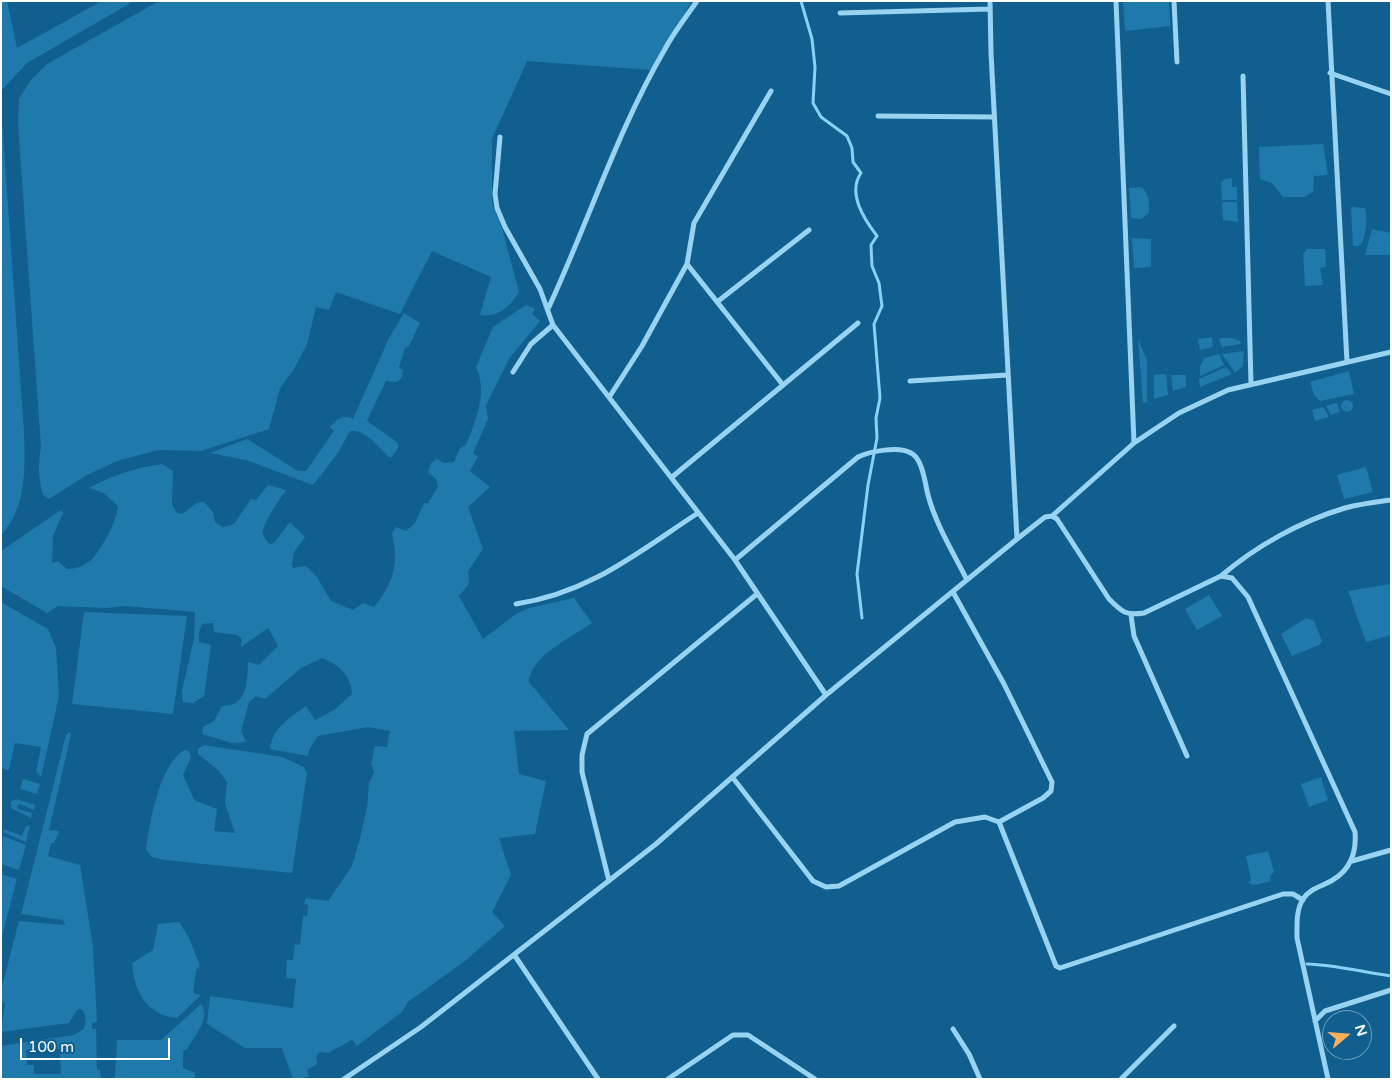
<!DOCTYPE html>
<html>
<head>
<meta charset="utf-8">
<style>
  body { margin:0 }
  #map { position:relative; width:1392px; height:1080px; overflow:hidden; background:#105f8e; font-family:"Varela Round",sans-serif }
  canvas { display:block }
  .frame { position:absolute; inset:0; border:2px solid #fff; pointer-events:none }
  .north { position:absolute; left:1322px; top:1010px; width:50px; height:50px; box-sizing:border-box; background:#105f8e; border:1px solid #709fbb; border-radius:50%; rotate:72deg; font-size:14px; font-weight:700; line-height:20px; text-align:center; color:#fff }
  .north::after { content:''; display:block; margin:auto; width:18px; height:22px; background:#ffaf5a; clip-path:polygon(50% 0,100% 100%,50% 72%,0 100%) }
  .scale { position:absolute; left:20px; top:1038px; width:150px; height:22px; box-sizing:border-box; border:2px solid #fff; border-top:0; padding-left:6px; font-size:15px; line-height:18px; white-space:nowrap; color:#fff; -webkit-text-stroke:4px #105f8e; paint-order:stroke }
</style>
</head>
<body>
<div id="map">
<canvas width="1392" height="1080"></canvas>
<div class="frame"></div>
<div class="north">N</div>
<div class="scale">100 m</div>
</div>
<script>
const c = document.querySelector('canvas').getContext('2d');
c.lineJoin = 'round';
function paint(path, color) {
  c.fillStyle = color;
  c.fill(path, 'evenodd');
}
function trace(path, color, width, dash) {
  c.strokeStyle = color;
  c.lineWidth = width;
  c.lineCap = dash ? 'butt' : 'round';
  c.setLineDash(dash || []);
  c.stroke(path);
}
const green = new Path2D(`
  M 1,1 L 7,1 L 17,48 L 102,1 L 134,1 L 27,63 L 1,91 Z
  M 159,1 L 692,1 L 651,70 L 527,61 L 492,139 L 492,203 L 502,228 L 519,292 C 510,306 499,318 480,315 L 491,277 L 432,251 L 400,314 L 336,292 L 329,310 L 316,307 L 307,344 L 294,369 L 280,388 L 269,429 L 201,451 L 158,450 L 117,461 L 87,475 L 49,499 L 43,495 C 38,478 38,464 41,447 L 18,124 L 19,99 L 31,80 L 47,64 Z
  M 1123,1 L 1169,1 L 1170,26 L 1125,31 Z
  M 1,107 L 24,432 C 25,466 27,508 1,535 Z
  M 1323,144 L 1328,175 L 1314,176 L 1313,192 L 1304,197 L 1283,197 L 1272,183 L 1260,179 L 1259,147 Z
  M 1232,178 L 1232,187 L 1237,187 L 1237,200 L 1222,200 L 1221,183 L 1225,179 Z
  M 1141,187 C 1150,193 1149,203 1149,213 L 1141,219 L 1131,218 L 1129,188 Z
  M 1222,202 L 1237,202 L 1238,222 L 1223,220 Z
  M 1351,207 L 1365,208 C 1368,213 1366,240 1361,244 C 1359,246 1356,246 1353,246 Z
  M 1372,229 L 1391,233 L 1391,255 L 1365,255 Z
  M 1132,238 L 1151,239 L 1151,267 L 1134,268 Z
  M 1307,249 L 1325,249 L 1326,267 L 1320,268 L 1323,285 L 1305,286 L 1303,254 Z
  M 526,305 L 535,309 L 532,314 L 540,321 L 509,359 L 486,405 L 488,419 L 473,453 L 478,457 L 470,471 L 490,487 L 468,507 L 483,549 L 468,571 L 469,584 L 459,596 L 483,639 L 516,614 L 529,608 L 574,598 L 592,623 C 572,637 529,657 529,682 L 569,730 L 514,731 L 519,774 L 546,781 L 535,834 L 499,838 L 511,875 L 492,912 L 505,926 L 465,961 L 408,1002 L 402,1012 L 357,1046 L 352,1040 L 328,1053 L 320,1052 L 316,1056 L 317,1064 L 307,1070 L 309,1077 L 293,1079 L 282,1048 L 245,1048 L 207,1024 L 210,996 L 293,1008 L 296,979 L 286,978 L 287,960 L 293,960 L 295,944 L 300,945 L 303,916 L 307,916 L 308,905 L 304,904 L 306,898 L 328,901 L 352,866 L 359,842 L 367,808 L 369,783 L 374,773 L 371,763 L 375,746 L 387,747 L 390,731 L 368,727 L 318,736 L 310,748 L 308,756 L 270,749 C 272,728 290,718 306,706 L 315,720 L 334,710 L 352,694 C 351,675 339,665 322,658 L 301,668 L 265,699 L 256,696 L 249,702 L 243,724 L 241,731 L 246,742 L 232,743 L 202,734 L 203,727 L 214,721 L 222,706 C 248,706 247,682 248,662 L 259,665 L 278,646 L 268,628 L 241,647 L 242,639 L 237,635 L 214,632 L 213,623 L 202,624 L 199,632 L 199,642 L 211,645 L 204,696 L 193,703 L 183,702 L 182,691 L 194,639 L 195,612 L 125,606 L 107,608 L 58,606 L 47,613 L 1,586 L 1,551 L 61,510 L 63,513 L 53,536 L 52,563 L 58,561 L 67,569 C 75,569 85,566 92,559 C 102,549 117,520 118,506 L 104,493 L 89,488 C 113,475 135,468 162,464 L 173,471 L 172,504 L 176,512 L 182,514 L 197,503 L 204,502 L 213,512 L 215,522 L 223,527 L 234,524 L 251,499 L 256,500 L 268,485 L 286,490 C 280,499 261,525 263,534 C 264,538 267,541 270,544 L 274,543 L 290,522 L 305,537 L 294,552 L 292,565 L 293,568 L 306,566 L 317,577 L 331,601 L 353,610 L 363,603 L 374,607 C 394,583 399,563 392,533 L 396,527 L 406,531 L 415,523 L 424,503 L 428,503 L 438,487 L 436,479 L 428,472 L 431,463 L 437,459 L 444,463 L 454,462 L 460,448 L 466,445 C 476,420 488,393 476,367 L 493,327 Z
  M 404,313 L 420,323 L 409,346 L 405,348 L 399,368 L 403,370 L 402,377 L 397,382 L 386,381 L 367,421 L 397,442 L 399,446 L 392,457 L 389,457 C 379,448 365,429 350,431 L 338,453 L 313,485 L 246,460 L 210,453 L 247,439 L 298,471 L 306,471 L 334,431 L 330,427 C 337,419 343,414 353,419 L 389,338 Z
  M 1212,337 L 1213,347 L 1200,350 L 1198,339 Z
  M 1138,338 L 1147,361 L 1147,402 L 1143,403 Z
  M 1221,338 L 1232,338 L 1240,341 L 1241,344 L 1222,347 L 1219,339 Z
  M 1244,351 L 1243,366 L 1235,373 L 1222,354 Z
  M 1219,354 L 1224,365 L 1200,376 L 1200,367 L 1204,358 Z
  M 1226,367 L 1232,374 L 1200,387 L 1199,379 Z
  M 1349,371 L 1354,394 L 1320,401 L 1314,395 L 1310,382 Z
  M 1166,374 L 1168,395 L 1154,399 L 1154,375 Z
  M 1171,375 L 1186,375 L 1186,387 L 1173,391 Z
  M1341 406a6 6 0 1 1 12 0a6 6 0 1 1-12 0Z
  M 1337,403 L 1340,412 L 1331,415 L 1326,406 Z
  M 1323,407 L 1329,417 L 1315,421 L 1312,410 Z
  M 1366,467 L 1373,492 L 1344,499 L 1337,475 Z
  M 1391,584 L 1391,635 L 1366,642 L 1348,591 Z
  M 1209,595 L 1222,616 L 1197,630 L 1185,609 Z
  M 1,602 L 48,629 L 56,648 L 59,696 L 41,777 L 36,772 L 41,747 L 15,743 L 9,770 L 1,768 Z
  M 84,612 L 187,616 L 173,714 L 72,704 Z
  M 1306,618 L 1314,621 L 1322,641 L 1319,645 L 1292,656 L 1281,634 Z
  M 70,732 L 71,734 L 49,830 L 59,831 L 54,843 L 51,843 L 48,856 L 80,865 L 93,947 L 97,1022 L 92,1023 L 92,1029 L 96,1029 L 97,1070 L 100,1070 L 101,1079 L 1,1079 L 1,1046 L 34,1041 L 34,1050 L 26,1050 L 27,1065 L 34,1065 L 34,1074 L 61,1074 L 60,1049 L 41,1049 L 40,1040 L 74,1035 L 84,1029 C 86,1021 87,1015 81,1009 L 77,1010 L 69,1023 L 1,1032 L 5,1003 L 1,1002 L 1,990 L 19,921 L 65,925 L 63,920 L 21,914 L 66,735 Z
  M 204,745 L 282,757 L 304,767 L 307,773 L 292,873 L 165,860 L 152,857 L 146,849 C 150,821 159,766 184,750 L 189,751 L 191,757 L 183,775 L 194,800 L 217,809 L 214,831 L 235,833 L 225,803 L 227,782 L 218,770 L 198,754 L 198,749 Z
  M 1321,777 L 1328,800 L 1309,807 L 1301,784 Z
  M 23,779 L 40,784 L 37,794 L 20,789 Z
  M 16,799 L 35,805 L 34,810 L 20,804 L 17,806 L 18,809 L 32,813 L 31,818 L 11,808 L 11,802 Z
  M 26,826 L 30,826 L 26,842 L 3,832 L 4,829 L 22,836 Z
  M 3,836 L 26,845 L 19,870 L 1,864 Z
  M 1268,851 L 1274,872 L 1270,876 L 1271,881 L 1254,885 L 1248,883 L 1251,880 L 1246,856 Z
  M 1,874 L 17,879 L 1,940 Z
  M 179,922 L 189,938 L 200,966 L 196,970 L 193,993 L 201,995 L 177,1018 C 146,1015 134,991 132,963 L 153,950 L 158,924 Z
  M 201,1004 C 211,1018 194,1037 187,1049 L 183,1051 L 183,1068 L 195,1073 L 195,1079 L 115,1079 L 117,1040 L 161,1040 Z`);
const stream = new Path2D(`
  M 801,1 L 812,39 L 815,67 L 813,103 L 821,117 L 847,136 L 852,148 L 853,162 L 861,173 C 847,193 864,219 877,236 L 871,245 L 872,266 L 879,283 L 882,306 L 874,324 L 880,398 L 876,418 L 877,438 L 868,485 L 857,574 L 862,618
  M 1307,964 C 1336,965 1362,972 1391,976`);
const minor = new Path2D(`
  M 990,1 L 991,53 L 1017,539
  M 1116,1 L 1134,443
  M 1174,1 L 1177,62
  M 1328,1 L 1347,362
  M 840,13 L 990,9
  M 1330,73 L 1391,94
  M 1243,76 L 1251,384
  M 878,116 L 994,117
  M 500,137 L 495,194 L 497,208 L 505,227 L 540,289 L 553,325 L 735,560 L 826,695
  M 687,264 L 783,385
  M 717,302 L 809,230
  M 548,309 C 588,223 617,131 665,49 C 674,32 686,17 697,1
  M 513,372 L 531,344 L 553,325
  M 910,381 L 1007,375
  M 610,396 L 642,346 L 687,264 L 694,223 L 771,91
  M 672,477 L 858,323
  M 1052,516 L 1134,443 L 1179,413 L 1228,390 L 1391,352
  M 735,560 L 858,457 C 870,451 899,446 911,453 C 923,459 925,484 928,495 C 936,525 953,552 967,580
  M 1221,576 C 1256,546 1301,521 1345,508 C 1360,504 1376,502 1391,500
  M 953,592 L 1004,684 L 1052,782 L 1051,791 L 1043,798 L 999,822
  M 516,604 C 590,593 638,552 698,513
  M 1131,615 L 1134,636 L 1187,756
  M 733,778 L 813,881 L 826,887 L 839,886 L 955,822 L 985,817 L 999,822 L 1056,966 L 1060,968 L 1283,894 L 1293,894 L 1303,900
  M 1352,861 L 1391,850
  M 609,881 L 582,772 L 582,755 L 587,734 L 757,594
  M 515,956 L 598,1079
  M 1315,1021 L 1325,1011 L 1391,990
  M 953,1029 L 969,1054 L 980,1079
  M 344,1079 L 421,1027 L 656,844 L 826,695 L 1017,539 L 1045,517 L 1052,516 L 1057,519 L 1109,599 C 1122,612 1126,616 1144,613 L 1221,576 L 1232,578 L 1248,597 L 1355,832 C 1357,856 1348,874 1325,884 C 1316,888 1308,891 1303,899 C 1296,910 1297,925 1297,938 L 1328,1079
  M 668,1079 L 733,1035 L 748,1035 L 815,1079
  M 1121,1079 L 1174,1026`);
paint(green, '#1f7aab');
trace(stream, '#8ad1f6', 3);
trace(minor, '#99d3f2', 5);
</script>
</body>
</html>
